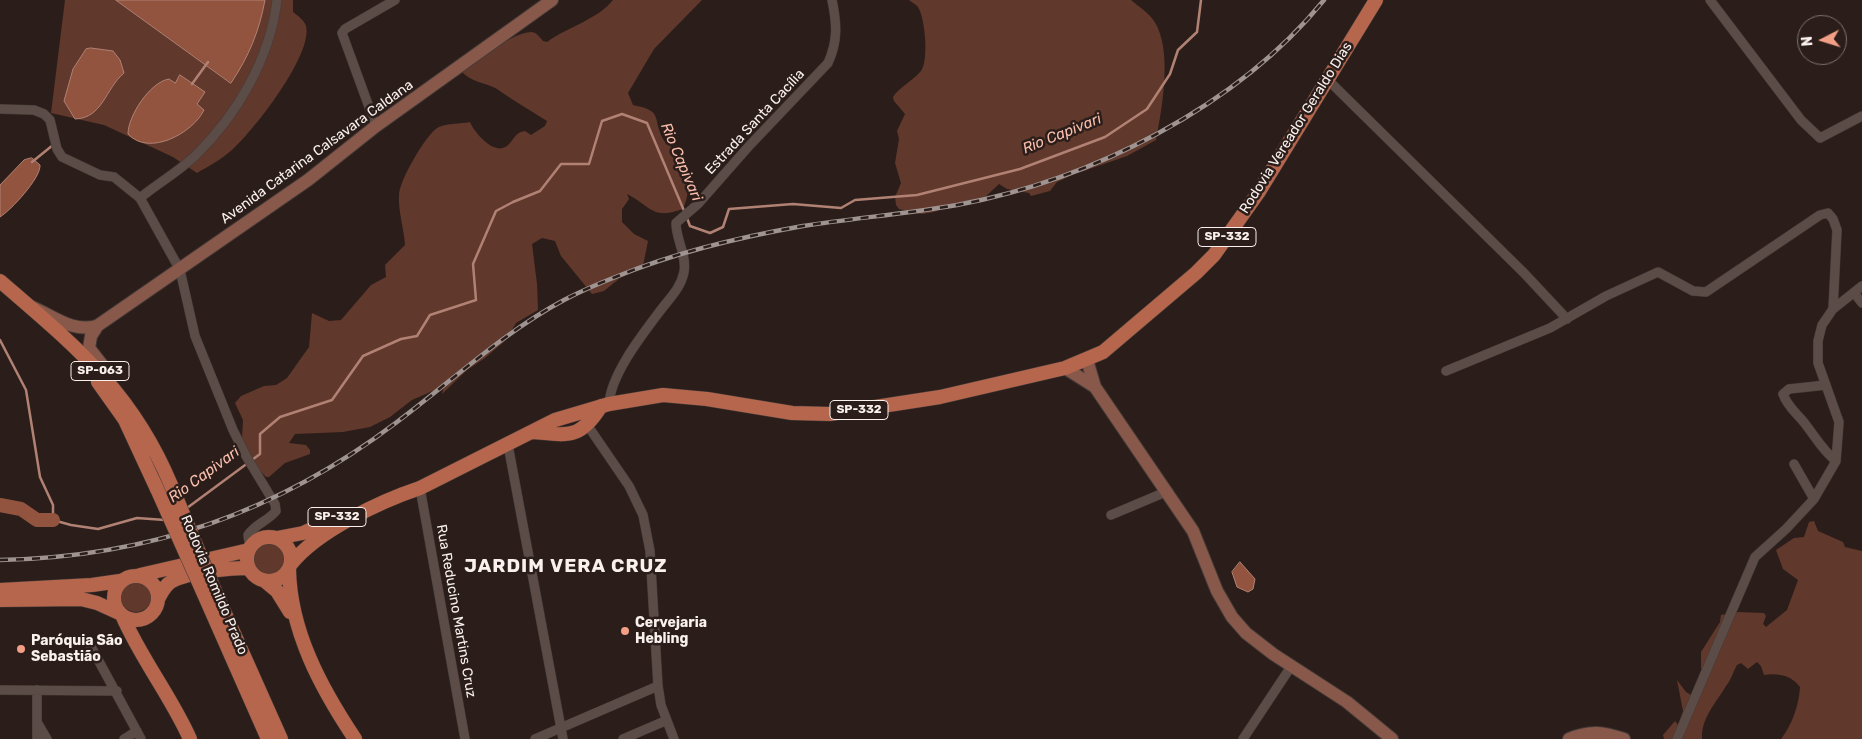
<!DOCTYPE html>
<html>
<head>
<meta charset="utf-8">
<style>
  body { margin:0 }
  #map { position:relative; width:1862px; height:739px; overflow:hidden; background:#2b1e1a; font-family:Rubik,sans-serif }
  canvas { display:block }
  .north { position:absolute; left:1797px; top:15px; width:50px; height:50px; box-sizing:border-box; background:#2b1e1a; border:1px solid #7e726f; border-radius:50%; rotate:265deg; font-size:14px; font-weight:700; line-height:20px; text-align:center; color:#faf1ee }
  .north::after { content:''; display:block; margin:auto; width:18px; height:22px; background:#f39f85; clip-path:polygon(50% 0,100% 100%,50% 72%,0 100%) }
</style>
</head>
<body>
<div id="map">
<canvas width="1862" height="739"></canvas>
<div class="north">N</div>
</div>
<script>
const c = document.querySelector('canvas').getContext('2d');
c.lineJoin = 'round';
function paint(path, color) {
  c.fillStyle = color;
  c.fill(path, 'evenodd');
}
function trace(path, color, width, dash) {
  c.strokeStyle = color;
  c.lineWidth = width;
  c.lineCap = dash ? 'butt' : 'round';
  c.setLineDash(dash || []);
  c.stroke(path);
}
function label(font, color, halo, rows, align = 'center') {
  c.font = font + ' Rubik,sans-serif';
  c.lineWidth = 5;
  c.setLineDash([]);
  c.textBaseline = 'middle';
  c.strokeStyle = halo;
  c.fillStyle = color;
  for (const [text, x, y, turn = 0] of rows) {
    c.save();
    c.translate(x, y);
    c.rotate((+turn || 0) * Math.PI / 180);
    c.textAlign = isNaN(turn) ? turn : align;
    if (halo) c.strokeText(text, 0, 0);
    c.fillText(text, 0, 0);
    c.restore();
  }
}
const green = new Path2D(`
  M 65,0 L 293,0 L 293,12 C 298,16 304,20 306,26 C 313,55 254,130 233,149 C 222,159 209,166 197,173 L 173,157 L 104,125 L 51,113 Z
  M 613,0 L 702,0 L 654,49 L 628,93 L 633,105 C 664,111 652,118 663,139 C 666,144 671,146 674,150 C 687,170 693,186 683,209 C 652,220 652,207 627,194 L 629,199 L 622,209 L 622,222 L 634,234 L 648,241 L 643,266 L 620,278 L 604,291 L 592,294 L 561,256 L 555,241 L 542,238 L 532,244 L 537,284 L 538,310 L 516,323 L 506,340 L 485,358 L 467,370 L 442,394 L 444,386 L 412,400 L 390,417 L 370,427 L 343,432 L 295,434 L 289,443 L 306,445 L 310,450 L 310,454 L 285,463 L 269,477 L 266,477 L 249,459 L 242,439 L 243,420 L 235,403 L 241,396 L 264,386 L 276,385 L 287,378 L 309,347 L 312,313 L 329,321 L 341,320 L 371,285 L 386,277 L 385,265 L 405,245 C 404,228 398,212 399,195 C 399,181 427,132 439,127 C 449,123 460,124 470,122 C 474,132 494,156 507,146 C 514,140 515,132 525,131 L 531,135 L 545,126 L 547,121 C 530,110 512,100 497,89 C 485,82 472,83 462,72 C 478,60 511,33 531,32 C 536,32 540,37 543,41 L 547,42 C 567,27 597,20 613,0 Z
  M 909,0 L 1131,0 C 1138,6 1149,13 1154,21 C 1173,49 1162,109 1156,140 L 1127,156 L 1072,175 L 1057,182 L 1050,191 L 1031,196 L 1029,193 L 1007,189 L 999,184 L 982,200 L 961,203 L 934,212 L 922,214 L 899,209 L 896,205 L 895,197 L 901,183 L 895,163 L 899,139 L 897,131 L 905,114 L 894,101 L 893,97 C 898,88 914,80 921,71 C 929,60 925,18 918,7 C 916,4 911,2 909,0 Z
  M 1814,521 L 1818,531 L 1843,542 L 1845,547 L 1862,551 L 1862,739 L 1781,739 C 1792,725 1799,705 1800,687 C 1791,675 1778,673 1764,675 L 1761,666 L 1757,662 L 1748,669 L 1741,663 L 1737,665 C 1733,672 1731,680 1726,686 C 1716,703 1701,718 1702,739 L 1664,739 L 1663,735 L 1675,721 L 1678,725 L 1683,711 L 1677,680 L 1686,692 L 1691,695 L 1711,664 L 1701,669 L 1701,652 L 1720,622 L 1721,615 L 1738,612 L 1764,613 L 1766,616 L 1763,624 L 1766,627 L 1787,610 L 1798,580 L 1783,569 L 1776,550 L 1794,538 L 1804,537 L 1809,522 Z
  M252 559a17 17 0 1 1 34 0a17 17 0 1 1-34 0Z
  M120 596a16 16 0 1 1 32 0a16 16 0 1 1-32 0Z`);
const water = new Path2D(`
  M 116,0 L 265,0 C 259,32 249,56 231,83 Z
  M 91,48 L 113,51 L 120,60 L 124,73 C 105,89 103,118 75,119 L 64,101 L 73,69 L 86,49 Z
  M 180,75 L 205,92 L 197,104 L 204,110 C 193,133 149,157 128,134 C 128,116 150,82 169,79 L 175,83 Z
  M 32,158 L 40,165 C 41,178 11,210 0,217 L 0,185 L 24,160 Z
  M 1240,562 L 1255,579 L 1253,589 L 1248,592 L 1237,587 L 1232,572 Z`);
const stream = new Path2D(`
  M 192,84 L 208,62
  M 32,162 L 53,145
  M 687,218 L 690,226 L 710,233 L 723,227 L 729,209 L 793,204 L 841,208 L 855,200 L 917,195 L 1020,169 L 1105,137 L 1147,109 L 1170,74 L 1178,50 L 1197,32 L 1201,0
  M 0,340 L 26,390 L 40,477 L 53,505 L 53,520 L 71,525 L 98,529 L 137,518 L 165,520
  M 187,508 L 260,454 L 260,434 L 280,417 L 332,400 L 363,356 L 401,339 L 417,336 L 430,315 L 476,300 L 473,264 L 496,211 L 513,202 L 540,191 L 561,164 L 589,164 L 602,121 L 622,114 L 647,123 L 685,213`);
const river = new Path2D(`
  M 0,505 L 21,509 L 37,520 L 53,520`);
const street = new Path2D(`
  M 1710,0 L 1801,120 L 1820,138 L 1862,116
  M 1327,79 L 1524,273 L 1567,319
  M 0,109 L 34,110 L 44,114 L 50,120 L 57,149 L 62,157 L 100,175 L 114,177 L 140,198 L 180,270 L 195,336 L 233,430 L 246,456 L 275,504 L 276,511 C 268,521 255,524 248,535 L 250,548
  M 376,126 L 342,33 L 345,29 L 395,0
  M 140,198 C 157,184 178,172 195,156 C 237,115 270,59 277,0
  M 1855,294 L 1862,303
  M 1446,371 L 1550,328 L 1606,296 L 1658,272 L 1693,291 L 1706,292 L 1820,215 L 1828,213 L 1833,219 L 1837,230 L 1833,309
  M 1826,385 L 1789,389 L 1783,394 C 1788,408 1798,414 1806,425 C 1816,438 1823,451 1836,461
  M 609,404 C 611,374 642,335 660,311 C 669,299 681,288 684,272 C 687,255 676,240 676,223 L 698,204 L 749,146 L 828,63 C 838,41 837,24 832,0
  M 588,426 L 629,486 L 643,515 L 650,551 L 658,686 L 661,705 L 674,739
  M 508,445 L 563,739
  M 1794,464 L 1814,499
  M 420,488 L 465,739
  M 1111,515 L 1168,491
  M 89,643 L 141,739
  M 0,690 L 117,691
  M 37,722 L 47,739
  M 37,739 L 37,690
  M 124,739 L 137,731
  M 535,739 L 658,686
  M 623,739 L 665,721
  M 1243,739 L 1292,665
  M 1677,739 L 1755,557 L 1786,529 L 1814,499 L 1836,461 L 1839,422 L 1818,363 L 1818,341 L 1822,325 L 1833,309 L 1862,286`);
const secondary = new Path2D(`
  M 32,307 C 54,316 72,333 97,326 L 308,180 L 376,126 L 552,0
  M 98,325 L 91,336 L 89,348 L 107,371
  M 1087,360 L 1095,387 L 1193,531 L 1217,591 L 1232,617 L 1246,633 L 1273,654 L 1347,702 L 1392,739
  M 1065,368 L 1095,387
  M 1569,739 C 1590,730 1603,732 1624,739`);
const primary = new Path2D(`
  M 0,281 C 74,345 132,391 171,485
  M 98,382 L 125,420 L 157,489
  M 532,432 C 568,435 580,440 601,406
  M247 559a22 22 0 1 1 44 0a22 22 0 1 1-44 0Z
  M 277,538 L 303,533 L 329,521
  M 291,564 C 317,531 381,501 420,488 L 555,420 L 609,404 L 663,395 L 707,399 L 792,413 L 830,414 L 940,397 L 1065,368 L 1103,352 L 1196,273 L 1214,255 L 1258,193 L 1376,0
  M 289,569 C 290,631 321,688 355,739
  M 140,575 L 249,550
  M114 598a22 22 0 1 1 44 0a22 22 0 1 1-44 0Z
  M 265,581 L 277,591 L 290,612
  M 0,590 L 92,585 L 120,581
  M 215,591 L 281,739
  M 203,592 L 268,739
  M 158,599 C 162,592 165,585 172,581 C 190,572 229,568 249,568
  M 0,600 L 81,599 L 97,603 L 119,613
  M 122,615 C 141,659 171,696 190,739`);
const rail = new Path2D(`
  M 0,560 C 150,557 278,512 397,422 C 452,381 504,332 564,300 C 581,291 600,283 618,276 C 677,252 740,237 803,226 C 854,218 906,214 957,205 C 1091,180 1237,107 1324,0`);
const primaryBridge = new Path2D(`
  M 171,485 L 215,591
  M 157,489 L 203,592`);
const markers = [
  [625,631,5,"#f39f85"],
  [21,649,5,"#f39f85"]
];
const shields = [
  [1227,237,58],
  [100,371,58],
  [859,410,58],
  [337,517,58]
];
const shieldNames = [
  ["SP-332",1227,237],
  ["SP-063",100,371],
  ["SP-332",859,410],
  ["SP-332",337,517]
];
const streetNames = [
  ["Estrada Santa Cacília",755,122,-47],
  ["Rodovia Vereador Geraldo Dias",1296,128,-58],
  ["Avenida Catarina Calsavara Caldana",317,152,-36],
  ["Rodovia Romildo Prado",214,585,67],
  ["Rua Reducino Martins Cruz",456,611,80]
];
const poiNames = [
  ["Cervejaria",635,623],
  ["Hebling",635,639],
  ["Paróquia São",31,641],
  ["Sebastião",31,657]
];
const waterNames = [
  ["Rio Capivari",1062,134,-22],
  ["Rio Capivari",681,162,67],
  ["Rio Capivari",204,475,-36]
];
const districtNames = [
  ["JARDIM VERA CRUZ",566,567]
];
paint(green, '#60382c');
paint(water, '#92533f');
trace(water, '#b18274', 1);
trace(stream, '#b18274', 2.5);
trace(river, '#92533f', 14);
trace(street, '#463b38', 10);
trace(secondary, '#463b38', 14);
trace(primary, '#463b38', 15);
trace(street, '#5b4c47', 9);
trace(secondary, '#88594a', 12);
trace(primary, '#b5664d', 14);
trace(rail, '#9f9491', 4.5);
trace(rail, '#2b1e1a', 2.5, [8]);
trace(primaryBridge, '#463b38', 15, []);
trace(primaryBridge, '#b5664d', 14);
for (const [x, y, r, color] of markers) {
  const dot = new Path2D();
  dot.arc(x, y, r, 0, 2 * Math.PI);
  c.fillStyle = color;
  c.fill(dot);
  trace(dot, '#2b1e1a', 2);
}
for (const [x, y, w] of shields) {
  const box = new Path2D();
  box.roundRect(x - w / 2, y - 9.5, w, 19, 4);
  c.fillStyle = '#2b1e1a';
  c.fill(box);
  trace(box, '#faf1ee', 1);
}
label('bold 12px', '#faf1ee', null, shieldNames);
label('14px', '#faf1ee', '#2b1e1a', streetNames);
label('bold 14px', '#faf1ee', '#2b1e1a', poiNames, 'left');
label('italic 15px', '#f9beac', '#2b1e1a', waterNames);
c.letterSpacing = '1px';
label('bold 19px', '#faf1ee', '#2b1e1a', districtNames);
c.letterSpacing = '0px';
</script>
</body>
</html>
